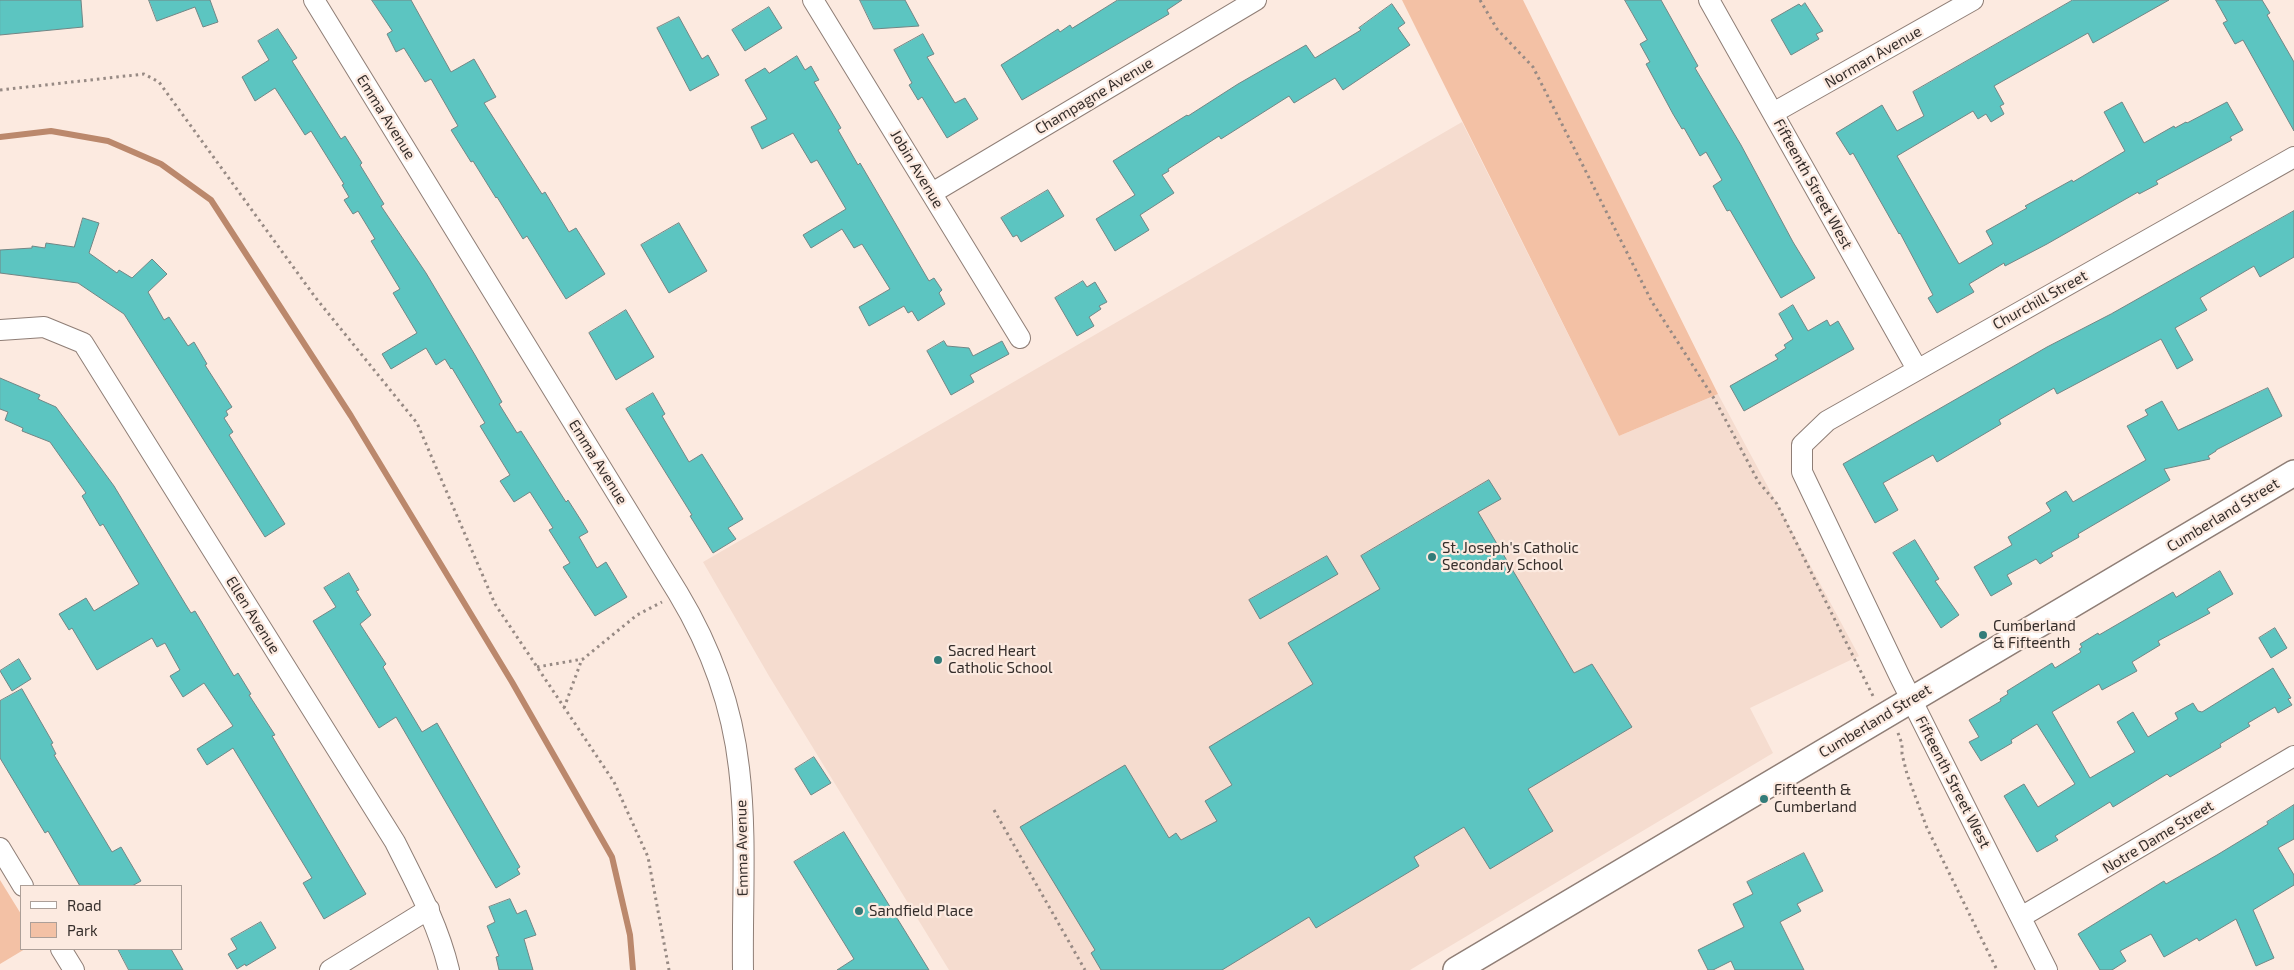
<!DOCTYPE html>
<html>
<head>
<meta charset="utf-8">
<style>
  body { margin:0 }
  #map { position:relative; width:2294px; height:970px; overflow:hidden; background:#fceae0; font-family:"Exo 2",sans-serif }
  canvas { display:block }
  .legend { position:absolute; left:20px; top:885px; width:162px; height:65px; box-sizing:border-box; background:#fceae0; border:1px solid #ac9f98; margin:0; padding:6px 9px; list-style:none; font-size:15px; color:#352e2b }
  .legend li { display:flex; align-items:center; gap:10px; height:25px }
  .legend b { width:25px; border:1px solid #ac9f98 }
</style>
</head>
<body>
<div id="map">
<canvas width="2294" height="970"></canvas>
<ul class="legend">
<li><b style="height:6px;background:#fff"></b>Road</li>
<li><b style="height:14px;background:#f3c1a5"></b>Park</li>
</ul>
</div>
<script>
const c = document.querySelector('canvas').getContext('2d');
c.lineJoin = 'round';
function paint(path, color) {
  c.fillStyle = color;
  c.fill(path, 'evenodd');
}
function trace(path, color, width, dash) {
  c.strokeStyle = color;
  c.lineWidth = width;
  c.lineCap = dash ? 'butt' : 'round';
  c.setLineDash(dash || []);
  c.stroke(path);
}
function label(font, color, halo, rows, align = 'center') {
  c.font = font + ' "Exo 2",sans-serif';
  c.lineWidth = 4.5;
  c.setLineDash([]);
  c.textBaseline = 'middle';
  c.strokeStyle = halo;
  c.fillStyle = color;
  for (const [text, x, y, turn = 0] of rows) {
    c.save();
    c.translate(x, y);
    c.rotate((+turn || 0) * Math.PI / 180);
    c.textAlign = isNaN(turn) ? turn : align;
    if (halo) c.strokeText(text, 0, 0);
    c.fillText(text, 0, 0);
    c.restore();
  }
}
const built = new Path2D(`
  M 1462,122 L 1619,436 L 1718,394 L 1859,656 L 1750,708 L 1773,753 L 1410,970 L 949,970 L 769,676 L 703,562 Z`);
const green = new Path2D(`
  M 1402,0 L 1523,0 L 1718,394 L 1619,436 Z
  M 0,880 L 21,914 L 21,949 L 25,949 L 0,964 Z`);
const stream = new Path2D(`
  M 0,137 L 51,131 L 108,141 L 161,164 L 211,200 L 351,416 L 512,682 L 612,857 L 630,935 L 633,970`);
const building = new Path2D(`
  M 0,0 L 81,0 L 83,27 L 0,35 Z
  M 149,0 L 210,0 L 218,22 L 203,27 L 195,7 L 157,21 Z
  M 372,0 L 411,0 L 451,72 L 474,59 L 496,97 L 484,103 L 542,194 L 545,192 L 569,232 L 576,228 L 605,274 L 566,299 L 527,236 L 523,239 L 497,197 L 496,198 L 473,161 L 471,162 L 451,130 L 458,126 L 431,79 L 425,82 L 404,48 L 396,52 L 387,34 L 392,31 Z
  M 860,0 L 905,0 L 919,26 L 874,29 Z
  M 1118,0 L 1182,0 L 1167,10 L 1169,14 L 1022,100 L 1001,65 L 1058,29 L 1060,32 L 1070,25 L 1072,28 Z
  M 1625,0 L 1661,0 L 1698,66 L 1695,68 L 1741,145 L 1793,242 L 1815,278 L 1781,298 L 1730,210 L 1727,211 L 1713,186 L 1722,180 L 1706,152 L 1700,156 L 1684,128 L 1682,129 L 1673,114 L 1646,64 L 1650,62 L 1640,44 L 1647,40 Z
  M 2073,0 L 2169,0 L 2093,43 L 2088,33 L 1994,86 L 2004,104 L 2000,106 L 2004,114 L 1991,122 L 1986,114 L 1978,119 L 1973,111 L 1897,156 L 1959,264 L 1993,244 L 1986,231 L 2027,208 L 2025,206 L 2072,180 L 2073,182 L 2125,151 L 2104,112 L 2122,102 L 2144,143 L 2174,126 L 2175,128 L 2186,122 L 2187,123 L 2227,102 L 2243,130 L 2230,137 L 2232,140 L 2156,181 L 2158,184 L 2139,194 L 2138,192 L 2047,244 L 2005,266 L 2004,263 L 1969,284 L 1974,292 L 1937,313 L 1928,298 L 1933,295 L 1900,233 L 1899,234 L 1853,153 L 1850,155 L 1836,133 L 1882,105 L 1897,131 L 1924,116 L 1913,92 Z
  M 2216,0 L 2262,0 L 2270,13 L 2267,15 L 2294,62 L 2294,131 L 2243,40 L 2235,44 L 2223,23 L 2227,21 Z
  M 1805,3 L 1823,31 L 1816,34 L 1819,39 L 1791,55 L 1771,20 L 1799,4 L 1801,6 Z
  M 1392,4 L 1405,23 L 1398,28 L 1410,45 L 1343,90 L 1335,78 L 1294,103 L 1289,96 L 1221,139 L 1219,136 L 1168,169 L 1169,171 L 1162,175 L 1174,193 L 1140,215 L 1149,230 L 1115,251 L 1096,219 L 1135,195 L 1113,161 L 1187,115 L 1188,116 L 1238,84 L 1306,45 L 1315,58 L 1361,30 L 1359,28 Z
  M 769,7 L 782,28 L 745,51 L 732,30 Z
  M 679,17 L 702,59 L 708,55 L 719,75 L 690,91 L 657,28 Z
  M 278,29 L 297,58 L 292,61 L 341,139 L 345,136 L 362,163 L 360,165 L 384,204 L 381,206 L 426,273 L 475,355 L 502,402 L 499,404 L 517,433 L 521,431 L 566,502 L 568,500 L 582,522 L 588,532 L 579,537 L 597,568 L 606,562 L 627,597 L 595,616 L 563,567 L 570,563 L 549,530 L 553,528 L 530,492 L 514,502 L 500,481 L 510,475 L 480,426 L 485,423 L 452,368 L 451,369 L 445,359 L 436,365 L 426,348 L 391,369 L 382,354 L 417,333 L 393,293 L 400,289 L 371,241 L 375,239 L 358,211 L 353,214 L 344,200 L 349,197 L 342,185 L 344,184 L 311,131 L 305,135 L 275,88 L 255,101 L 242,77 L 269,60 L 258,41 Z
  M 923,34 L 934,54 L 927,57 L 955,103 L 965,98 L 978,119 L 947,138 L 922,97 L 918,100 L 909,85 L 912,83 L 894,50 Z
  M 797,56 L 805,70 L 811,66 L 819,80 L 814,82 L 841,128 L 838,130 L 858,165 L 860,163 L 929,281 L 934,278 L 942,290 L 939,293 L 945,304 L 918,321 L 912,311 L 908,313 L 904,306 L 869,326 L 859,307 L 890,289 L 862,244 L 854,248 L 842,229 L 811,248 L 803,235 L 846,209 L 817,160 L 811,163 L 793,133 L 762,149 L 751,127 L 767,119 L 745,80 L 765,68 L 769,73 Z
  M 1048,190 L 1064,216 L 1021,242 L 1017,235 L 1013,237 L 1001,218 Z
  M 2294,211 L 2294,257 L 2260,277 L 2254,266 L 2200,298 L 2207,310 L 2175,328 L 2193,360 L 2177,369 L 2161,339 L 2057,394 L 2054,388 L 1999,420 L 2001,424 L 1937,462 L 1933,455 L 1883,483 L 1898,510 L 1875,523 L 1843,464 L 2047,347 L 2111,314 Z
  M 83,218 L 99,223 L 89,253 L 117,273 L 119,270 L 132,278 L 152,259 L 167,274 L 148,292 L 164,320 L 169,317 L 188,346 L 194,342 L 207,364 L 205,365 L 232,407 L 226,411 L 228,415 L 224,418 L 233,432 L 229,435 L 285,524 L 265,537 L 124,314 L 78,283 L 0,273 L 0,250 L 32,248 L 32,246 L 45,248 L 46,243 L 74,247 Z
  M 679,223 L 707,271 L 669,293 L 641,245 Z
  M 1083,281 L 1087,287 L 1095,282 L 1107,302 L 1099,306 L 1101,309 L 1089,317 L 1094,326 L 1077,336 L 1055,298 Z
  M 1793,305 L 1808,331 L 1827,320 L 1830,326 L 1838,321 L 1854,349 L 1744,411 L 1730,386 L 1778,359 L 1775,355 L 1786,348 L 1784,345 L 1793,339 L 1779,314 Z
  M 626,310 L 654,357 L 616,380 L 589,333 Z
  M 944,341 L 947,346 L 969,348 L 973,356 L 1002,341 L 1009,354 L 970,375 L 974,382 L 951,395 L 927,351 Z
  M 0,378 L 40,395 L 38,399 L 56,407 L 114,486 L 186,605 L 191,613 L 195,611 L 234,676 L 238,673 L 251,694 L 249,695 L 275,735 L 272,736 L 366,894 L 324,919 L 303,883 L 312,878 L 233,748 L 207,765 L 197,749 L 233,726 L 204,683 L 183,697 L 170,676 L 180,670 L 165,643 L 157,647 L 152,638 L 97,670 L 72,628 L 69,630 L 59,614 L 86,598 L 94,611 L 139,584 L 103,524 L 100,526 L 82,496 L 86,493 L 50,442 L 22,431 L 23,428 L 5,420 L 8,412 L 0,409 Z
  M 2268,388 L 2282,416 L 2216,450 L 2216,451 L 2208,456 L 2210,459 L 2164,469 L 2170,480 L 2078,534 L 2079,537 L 2051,553 L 2053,556 L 2040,564 L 2036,559 L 2007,575 L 2012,584 L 1991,596 L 1974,567 L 2012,545 L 2008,537 L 2051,511 L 2046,503 L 2066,491 L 2073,502 L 2146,460 L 2127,426 L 2148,415 L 2145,410 L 2162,401 L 2178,430 Z
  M 653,393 L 665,414 L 662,416 L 689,462 L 702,454 L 743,519 L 728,528 L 736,539 L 713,553 L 690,516 L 692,515 L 626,409 Z
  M 1489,480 L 1501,499 L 1478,512 L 1574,673 L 1592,664 L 1632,727 L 1528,789 L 1553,831 L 1490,869 L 1464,827 L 1414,857 L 1419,866 L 1316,928 L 1309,917 L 1222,970 L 1101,970 L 1091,953 L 1095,950 L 1020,827 L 1125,765 L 1169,838 L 1176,833 L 1181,840 L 1217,821 L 1205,801 L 1232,785 L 1209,747 L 1313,684 L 1288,643 L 1380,589 L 1361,556 Z
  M 1915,540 L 1939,579 L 1935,581 L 1959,615 L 1941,628 L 1893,553 Z
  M 1327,556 L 1338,574 L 1260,619 L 1249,600 Z
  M 2220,571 L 2233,594 L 2207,609 L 2210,613 L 2158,641 L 2160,645 L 2132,662 L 2137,671 L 2102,690 L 2099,684 L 2052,712 L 2090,778 L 2135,752 L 2117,722 L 2133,712 L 2148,737 L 2178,719 L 2175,713 L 2193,703 L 2198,711 L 2202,712 L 2273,668 L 2291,698 L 2288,699 L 2292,705 L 2278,713 L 2275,707 L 2248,723 L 2250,726 L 2220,744 L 2221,747 L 2170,777 L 2167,774 L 2113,807 L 2110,802 L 2055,836 L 2058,840 L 2037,852 L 2004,796 L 2024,784 L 2038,807 L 2075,784 L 2037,724 L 2011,740 L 2012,743 L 1981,761 L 1969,742 L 1979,737 L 1969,720 L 2001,701 L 2000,699 L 2008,694 L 2007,691 L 2052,663 L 2055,668 L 2081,652 L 2079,649 L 2082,647 L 2080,644 L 2098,633 L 2099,635 L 2173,592 L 2176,597 Z
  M 349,573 L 359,590 L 356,591 L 371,615 L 360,624 L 386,664 L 383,667 L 422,732 L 437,723 L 520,867 L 517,869 L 520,874 L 496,888 L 396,717 L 379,728 L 313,621 L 336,607 L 324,588 Z
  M 2275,628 L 2287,648 L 2271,658 L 2259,638 Z
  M 19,659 L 31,679 L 12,691 L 0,671 Z
  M 22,689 L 53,743 L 51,744 L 56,754 L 54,755 L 112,852 L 121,847 L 141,881 L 132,886 L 80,886 L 48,831 L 45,833 L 0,758 L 0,701 Z
  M 814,757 L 831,783 L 811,795 L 795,769 Z
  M 2294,805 L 2294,839 L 2278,848 L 2294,875 L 2294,885 L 2253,910 L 2274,958 L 2256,966 L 2236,919 L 2199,941 L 2197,938 L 2164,957 L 2151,934 L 2120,951 L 2126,961 L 2112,970 L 2100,970 L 2078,934 L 2164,881 L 2166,884 L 2217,855 L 2268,824 L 2267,822 Z
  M 844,832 L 929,970 L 837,970 L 854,959 L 794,862 Z
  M 1804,853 L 1823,891 L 1797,904 L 1801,911 L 1780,922 L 1804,970 L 1735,970 L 1731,961 L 1713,970 L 1708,970 L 1698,950 L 1744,927 L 1733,904 L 1753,894 L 1747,882 Z
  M 510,899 L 517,914 L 526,910 L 536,935 L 524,939 L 533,970 L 499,970 L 496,957 L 499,956 L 487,926 L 495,922 L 489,907 Z
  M 261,922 L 276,948 L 246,966 L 245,964 L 237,969 L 228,954 L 237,949 L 231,939 Z
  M 118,949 L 171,949 L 183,970 L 129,970 Z`);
const path = new Path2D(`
  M 1480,0 L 1497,29 L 1533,67 L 1652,302 L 1715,400 L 1758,481 L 1777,504 L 1873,696
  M 0,90 L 144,74 L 159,82 L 315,297 L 417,423 L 495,604 L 614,782 L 648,857 L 669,970
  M 537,667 L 583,659 L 637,615 L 662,602
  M 564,708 L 582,659
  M 1898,733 L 1902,744 L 1902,754 L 1907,774 L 1927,828 L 1997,970
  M 994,810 L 1085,970`);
const minor = new Path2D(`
  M 314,0 L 678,593 C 710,646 732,706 739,768 C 747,834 742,903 743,970
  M 813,0 L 1020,338
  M 1709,0 L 1917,369
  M 1773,113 L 1973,0
  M 932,193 L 1256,0
  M 0,330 L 44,327 L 83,343 L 395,842 C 416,884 438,924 449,970
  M 0,848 L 23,886
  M 2021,917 L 2294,756
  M 61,949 L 74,970
  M 330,970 L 429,909
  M 2047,970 L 1900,677 L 1802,472 L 1802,445 L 1827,421 L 2294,157`);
const tertiary = new Path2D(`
  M 1456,970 L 2294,473`);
const markers = [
  [1432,557,5,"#337c79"],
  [1983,635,5,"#337c79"],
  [938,660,5,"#337c79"],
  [1764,799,5,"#337c79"],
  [859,911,5,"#337c79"]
];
const streetNames = [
  ["Norman Avenue",1873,57,-30],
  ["Champagne Avenue",1094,96,-31],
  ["Emma Avenue",386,117,58],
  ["Jobin Avenue",917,169,59],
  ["Fifteenth Street West",1813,184,61],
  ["Churchill Street",2040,300,-29],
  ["Emma Avenue",598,462,58],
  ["Cumberland Street",2223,515,-31],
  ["Ellen Avenue",253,615,58],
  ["Cumberland Street",1875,721,-31],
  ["Fifteenth Street West",1953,782,63],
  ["Notre Dame Street",2158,837,-31],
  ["Emma Avenue",742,848,-91]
];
const poiNames = [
  ["St. Joseph's Catholic",1442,548],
  ["Secondary School",1442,565],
  ["Cumberland",1993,626],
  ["& Fifteenth",1993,643],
  ["Sacred Heart",948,651],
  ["Catholic School",948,668],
  ["Fifteenth &",1774,790],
  ["Cumberland",1774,807],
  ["Sandfield Place",869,911]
];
paint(built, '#f5dccf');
paint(green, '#f3c1a5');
trace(stream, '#bb886c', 6);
paint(building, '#5cc5c1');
trace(building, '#728685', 1);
trace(minor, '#8f7e76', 22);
trace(tertiary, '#8f7e76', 28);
trace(path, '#978a84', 3, [2.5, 4]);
trace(minor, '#fff', 20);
trace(tertiary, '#fff', 25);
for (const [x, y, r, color] of markers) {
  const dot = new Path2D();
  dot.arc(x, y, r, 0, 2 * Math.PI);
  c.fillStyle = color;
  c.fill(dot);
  trace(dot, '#fceae0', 2);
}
label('15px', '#352e2b', '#fceae0', streetNames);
label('15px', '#352e2b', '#fceae0', poiNames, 'left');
</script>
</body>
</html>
